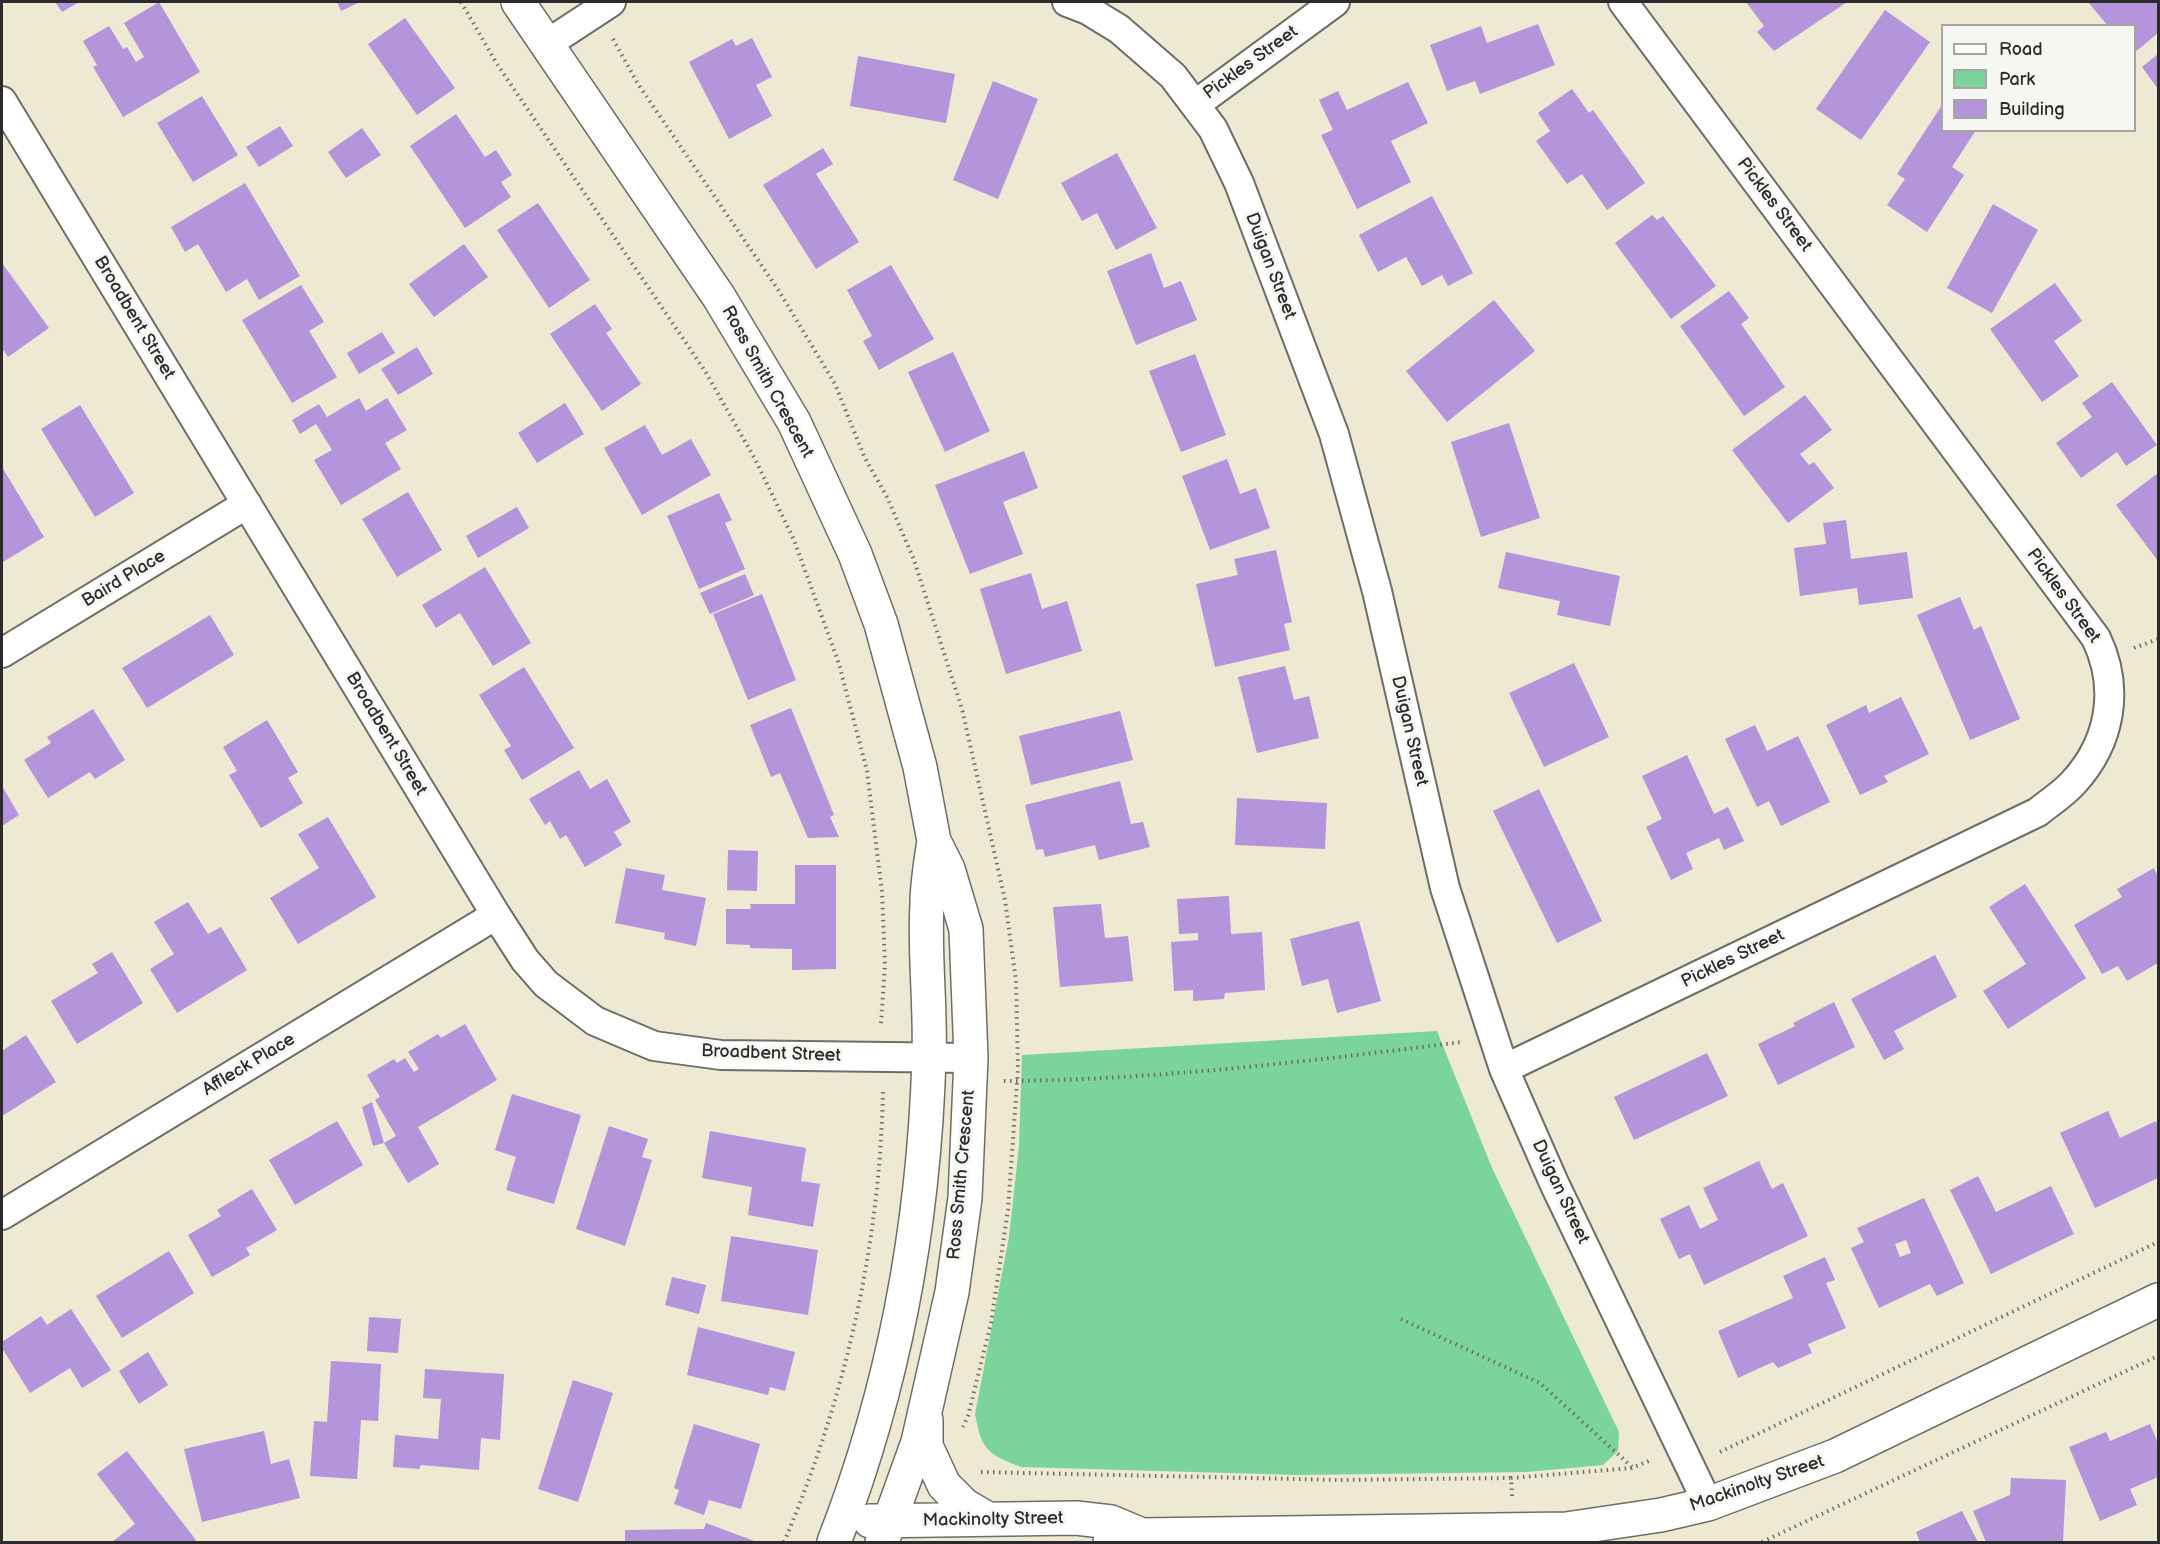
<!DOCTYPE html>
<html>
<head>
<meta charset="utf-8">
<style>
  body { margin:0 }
  #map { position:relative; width:2160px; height:1544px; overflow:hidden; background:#ede9d3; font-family:"Balsamiq Sans",sans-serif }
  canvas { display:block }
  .frame { position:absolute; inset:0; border:3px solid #2b2b2b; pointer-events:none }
  .legend { position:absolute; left:1941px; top:24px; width:195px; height:108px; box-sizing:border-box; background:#f6f6f2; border:2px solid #a5a5a2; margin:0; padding:8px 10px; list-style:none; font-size:18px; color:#2b2b2b }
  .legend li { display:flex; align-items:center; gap:12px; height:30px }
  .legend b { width:30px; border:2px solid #a5a5a2 }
</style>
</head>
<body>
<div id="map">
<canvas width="2160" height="1544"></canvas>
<div class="frame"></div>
<ul class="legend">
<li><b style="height:8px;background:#fff"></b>Road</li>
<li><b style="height:16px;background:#7bd499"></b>Park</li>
<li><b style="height:16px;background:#b494db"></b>Building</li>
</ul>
</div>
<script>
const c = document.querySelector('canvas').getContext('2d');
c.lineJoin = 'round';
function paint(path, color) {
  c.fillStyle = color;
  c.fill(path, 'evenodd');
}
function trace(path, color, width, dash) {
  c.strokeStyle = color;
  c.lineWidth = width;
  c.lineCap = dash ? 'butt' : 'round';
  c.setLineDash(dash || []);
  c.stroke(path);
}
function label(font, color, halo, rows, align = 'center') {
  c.font = font + ' "Balsamiq Sans",sans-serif';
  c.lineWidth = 6;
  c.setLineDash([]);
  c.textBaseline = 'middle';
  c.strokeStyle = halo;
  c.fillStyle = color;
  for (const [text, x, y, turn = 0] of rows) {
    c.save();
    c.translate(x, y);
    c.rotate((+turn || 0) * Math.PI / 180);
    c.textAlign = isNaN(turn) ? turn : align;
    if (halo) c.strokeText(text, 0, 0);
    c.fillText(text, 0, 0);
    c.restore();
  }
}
const green = new Path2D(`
  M 1437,1031 L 1492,1168 L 1619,1432 L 1618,1451 L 1603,1465 L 1527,1472 L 1297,1475 L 1021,1467 C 987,1454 982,1450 975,1414 L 1009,1237 L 1019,1146 L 1022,1055 Z`);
const building = new Path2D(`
  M 55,2 L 79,2 L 62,12 Z
  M 159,2 L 200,72 L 123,117 L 93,67 L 97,65 L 83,41 L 109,26 L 123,49 L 127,47 L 136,62 L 144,57 L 124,23 Z
  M 337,2 L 360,2 L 341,11 Z
  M 1746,2 L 1847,2 L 1774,51 L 1757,32 L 1764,26 Z
  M 2088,2 L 2156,2 L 2158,4 L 2158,33 L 2134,53 L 2134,26 L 2108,26 Z
  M 1885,10 L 1930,42 L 1861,140 L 1816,109 Z
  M 405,18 L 455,88 L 417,115 L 368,44 Z
  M 1538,24 L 1555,65 L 1480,94 L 1475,81 L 1447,91 L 1430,45 L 1481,26 L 1487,43 Z
  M 752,38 L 772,77 L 756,85 L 772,116 L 729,139 L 689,62 L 732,39 L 736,46 Z
  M 2158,54 L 2158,89 L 2142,67 Z
  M 858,56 L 955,74 L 946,123 L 850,106 Z
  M 993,81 L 1038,99 L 998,199 L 953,180 Z
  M 1408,82 L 1428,123 L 1391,141 L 1411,182 L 1357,209 L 1321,135 L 1333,130 L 1319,100 L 1338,91 L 1347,110 Z
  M 1572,89 L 1589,113 L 1593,110 L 1645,183 L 1607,210 L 1582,174 L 1567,184 L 1536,141 L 1550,131 L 1538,113 Z
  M 202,96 L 238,155 L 193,182 L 157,123 Z
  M 1942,105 L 1942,130 L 1976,130 L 1952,167 L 1964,175 L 1927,232 L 1887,205 L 1905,179 L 1897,174 Z
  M 456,114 L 485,157 L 496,150 L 512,175 L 501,182 L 511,197 L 465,228 L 410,146 Z
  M 280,126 L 293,146 L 259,167 L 246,147 Z
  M 362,128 L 381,155 L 346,178 L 328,152 Z
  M 823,148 L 833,164 L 816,174 L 859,242 L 816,269 L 763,185 Z
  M 1117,153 L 1157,228 L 1116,250 L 1097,213 L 1082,221 L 1061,183 Z
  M 245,183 L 300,276 L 259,300 L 247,279 L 226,292 L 198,244 L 185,252 L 171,227 Z
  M 1432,196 L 1473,273 L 1448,286 L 1442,275 L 1422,286 L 1406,257 L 1378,272 L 1359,235 Z
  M 538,203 L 590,280 L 549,308 L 497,230 Z
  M 1993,204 L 2038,230 L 1992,313 L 1947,288 Z
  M 1652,215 L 1657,220 L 1663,216 L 1716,286 L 1671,319 L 1615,243 Z
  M 464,244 L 488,277 L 434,317 L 409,284 Z
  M 1151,253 L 1164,288 L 1181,281 L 1197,320 L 1136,345 L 1107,271 Z
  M 2,263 L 49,328 L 8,357 L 2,348 Z
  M 891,265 L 934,339 L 879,370 L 863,341 L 872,336 L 847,290 Z
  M 2055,283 L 2082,321 L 2054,341 L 2079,376 L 2042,402 L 1990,329 Z
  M 301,285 L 324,322 L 309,331 L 337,377 L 292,403 L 242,320 Z
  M 1729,291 L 1749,318 L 1741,324 L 1785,387 L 1744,416 L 1680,326 Z
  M 1494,300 L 1535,351 L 1447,422 L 1406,371 Z
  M 595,304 L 612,329 L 606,333 L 641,384 L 602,411 L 550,334 Z
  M 382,332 L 395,353 L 359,374 L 347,353 Z
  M 417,347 L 433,374 L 398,395 L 381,369 Z
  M 953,352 L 990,431 L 945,452 L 908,372 Z
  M 1195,354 L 1226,435 L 1181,452 L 1149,371 Z
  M 2112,382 L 2157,445 L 2126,466 L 2117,452 L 2081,478 L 2056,443 L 2092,417 L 2082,403 Z
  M 1805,395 L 1832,430 L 1800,454 L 1809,465 L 1814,462 L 1834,488 L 1788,523 L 1732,450 Z
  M 359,398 L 366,411 L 387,398 L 407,430 L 385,443 L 401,469 L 341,505 L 314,460 L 332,450 L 316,424 L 300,434 L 292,420 L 319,404 L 327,417 Z
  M 565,403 L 584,434 L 537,463 L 518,433 Z
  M 80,405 L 134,493 L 95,517 L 41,429 Z
  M 1509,423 L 1540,518 L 1481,537 L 1451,442 Z
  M 645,425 L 662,455 L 691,439 L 711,475 L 642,515 L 604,448 Z
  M 1024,451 L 1038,488 L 1003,502 L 1023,554 L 970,574 L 935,485 Z
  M 1227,459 L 1240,494 L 1256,488 L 1270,528 L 1210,550 L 1182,476 Z
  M 2,467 L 44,537 L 3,562 L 2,559 Z
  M 2158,473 L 2158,561 L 2116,505 Z
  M 408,492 L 442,550 L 397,577 L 362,519 Z
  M 719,493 L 732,520 L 725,523 L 745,569 L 699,589 L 667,516 Z
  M 517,507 L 529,528 L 478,558 L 466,536 Z
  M 1846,520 L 1851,559 L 1907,552 L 1913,598 L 1859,605 L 1857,588 L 1800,596 L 1794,548 L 1826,544 L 1823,523 Z
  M 1276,550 L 1292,622 L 1284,624 L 1290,650 L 1215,667 L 1196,584 L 1238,575 L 1234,559 Z
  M 1506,552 L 1620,576 L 1610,626 L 1557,615 L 1560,601 L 1498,588 Z
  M 485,567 L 531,643 L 493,666 L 460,613 L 436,628 L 422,605 Z
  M 1031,573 L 1042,609 L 1067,601 L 1082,651 L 1006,674 L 980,589 Z
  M 745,574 L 754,595 L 710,614 L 700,593 Z
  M 762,594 L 796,680 L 748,700 L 713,614 Z
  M 1960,597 L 1974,630 L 1981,626 L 2020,719 L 1970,740 L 1917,615 Z
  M 210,615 L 234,655 L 147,708 L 122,668 Z
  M 1574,663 L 1609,737 L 1544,767 L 1509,693 Z
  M 1285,666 L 1294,700 L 1309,696 L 1319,738 L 1257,753 L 1238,677 Z
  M 524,667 L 574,748 L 522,780 L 504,750 L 511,746 L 479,695 Z
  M 1901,697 L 1929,754 L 1884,776 L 1888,782 L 1860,795 L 1826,725 L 1866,705 L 1869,713 Z
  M 791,708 L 834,815 L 830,817 L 839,837 L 808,838 L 780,773 L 771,777 L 750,725 Z
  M 93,709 L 125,760 L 95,779 L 90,772 L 48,798 L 24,760 L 51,743 L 47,737 Z
  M 1120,711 L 1133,760 L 1031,785 L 1019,736 Z
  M 267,720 L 298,772 L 288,778 L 303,803 L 261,828 L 229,775 L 237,771 L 223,747 Z
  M 1755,725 L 1767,751 L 1798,736 L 1830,802 L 1781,826 L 1769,801 L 1757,807 L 1725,739 Z
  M 1687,755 L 1714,814 L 1728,807 L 1744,841 L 1724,850 L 1719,838 L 1686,853 L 1693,869 L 1671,880 L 1646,827 L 1662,819 L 1642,776 Z
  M 579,770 L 590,789 L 607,779 L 631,822 L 614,832 L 622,845 L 585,867 L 566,835 L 560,839 L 550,821 L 545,825 L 529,799 Z
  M 1120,781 L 1131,824 L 1143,822 L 1150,847 L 1099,860 L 1095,845 L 1045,857 L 1043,849 L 1036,850 L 1025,805 Z
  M 2,786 L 19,815 L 2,826 Z
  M 1539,789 L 1602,921 L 1557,943 L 1493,811 Z
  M 1237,798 L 1327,803 L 1325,849 L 1235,845 Z
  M 328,817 L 376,897 L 298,944 L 270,898 L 319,868 L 298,834 Z
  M 728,850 L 758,851 L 757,891 L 727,890 Z
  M 795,865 L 836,865 L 836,969 L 792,970 L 792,949 L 750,948 L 750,945 L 726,944 L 726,909 L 751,909 L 750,904 L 795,904 Z
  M 626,868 L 665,875 L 662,890 L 706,898 L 696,946 L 664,939 L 665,933 L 615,923 Z
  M 2154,868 L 2158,877 L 2158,963 L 2127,981 L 2118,966 L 2102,974 L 2074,925 L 2122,897 L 2117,889 Z
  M 2025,884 L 2086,978 L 2008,1029 L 1983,991 L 2026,964 L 1989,907 Z
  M 1229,896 L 1231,934 L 1262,932 L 1265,990 L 1225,993 L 1224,999 L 1193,1001 L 1193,990 L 1174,991 L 1171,942 L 1198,940 L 1198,933 L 1179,934 L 1177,899 Z
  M 188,902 L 208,934 L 221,927 L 247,970 L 177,1013 L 150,969 L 174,954 L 154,922 Z
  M 1101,904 L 1105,938 L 1128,936 L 1133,981 L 1060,987 L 1053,907 Z
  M 1359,921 L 1381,1001 L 1337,1013 L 1328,979 L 1302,986 L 1290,939 Z
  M 112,952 L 143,1003 L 77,1044 L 51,1001 L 98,973 L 92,964 Z
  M 1935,955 L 1957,997 L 1894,1031 L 1904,1049 L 1884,1060 L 1851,999 Z
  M 1834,1002 L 1855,1047 L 1778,1085 L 1758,1044 L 1795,1026 L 1793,1023 Z
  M 465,1024 L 497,1080 L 418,1127 L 439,1164 L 408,1183 L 384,1143 L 396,1136 L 375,1100 L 380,1097 L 367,1075 L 394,1059 L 397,1063 L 405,1058 L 414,1072 L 419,1069 L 408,1052 L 438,1034 L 441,1038 Z
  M 26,1035 L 56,1082 L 2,1116 L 2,1051 Z
  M 1707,1053 L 1728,1096 L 1634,1140 L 1614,1097 Z
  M 512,1094 L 581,1115 L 554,1204 L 506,1190 L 516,1157 L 495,1150 Z
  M 372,1102 L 384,1143 L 373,1146 L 362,1107 Z
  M 2108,1111 L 2120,1138 L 2156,1121 L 2158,1127 L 2158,1178 L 2095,1208 L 2060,1133 Z
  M 337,1121 L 363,1165 L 295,1205 L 269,1160 Z
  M 609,1126 L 648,1139 L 642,1157 L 652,1160 L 625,1246 L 576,1229 Z
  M 710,1131 L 806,1148 L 801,1181 L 820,1184 L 813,1227 L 748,1215 L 752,1187 L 702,1178 Z
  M 1759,1161 L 1772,1189 L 1783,1183 L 1808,1236 L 1704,1285 L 1690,1254 L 1679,1259 L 1660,1219 L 1689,1205 L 1700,1229 L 1718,1220 L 1703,1188 Z
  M 1978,1176 L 1996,1212 L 2051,1186 L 2074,1234 L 1991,1274 L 1950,1190 Z
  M 252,1189 L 277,1230 L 246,1248 L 250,1255 L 212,1277 L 188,1235 L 221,1216 L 217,1210 Z
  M 1924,1198 L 1964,1283 L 1937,1296 L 1930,1284 L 1879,1308 L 1851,1248 L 1864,1242 L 1857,1228 ZM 1906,1240 L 1911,1253 L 1900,1257 L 1895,1244 Z
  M 731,1236 L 818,1250 L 808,1315 L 721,1301 Z
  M 169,1251 L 194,1293 L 122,1338 L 96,1296 Z
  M 1825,1257 L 1835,1280 L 1826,1283 L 1846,1328 L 1808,1344 L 1812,1353 L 1778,1368 L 1773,1362 L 1738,1378 L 1718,1331 L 1793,1298 L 1783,1276 Z
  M 672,1277 L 706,1285 L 699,1314 L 665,1305 Z
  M 71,1309 L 111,1370 L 82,1388 L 70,1368 L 30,1393 L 2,1348 L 2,1342 L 41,1316 L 47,1325 Z
  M 369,1317 L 401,1319 L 398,1353 L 367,1351 Z
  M 698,1327 L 795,1352 L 785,1391 L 770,1387 L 768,1395 L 687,1375 Z
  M 148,1352 L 168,1385 L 139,1404 L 119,1371 Z
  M 331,1361 L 381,1364 L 378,1421 L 361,1420 L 357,1479 L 310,1476 L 314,1421 L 327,1422 Z
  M 425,1369 L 504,1374 L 500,1440 L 481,1438 L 479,1470 L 421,1465 L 419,1469 L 393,1467 L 395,1435 L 438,1439 L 441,1399 L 423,1398 Z
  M 573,1380 L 613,1393 L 578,1502 L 538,1489 Z
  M 694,1424 L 760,1444 L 741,1509 L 709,1500 L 704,1515 L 674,1504 L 679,1490 L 674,1488 Z
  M 2150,1424 L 2158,1443 L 2158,1477 L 2130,1489 L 2137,1505 L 2100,1521 L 2069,1447 L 2106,1432 L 2110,1441 Z
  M 264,1431 L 271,1464 L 289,1459 L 300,1498 L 202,1522 L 184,1449 Z
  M 127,1451 L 196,1540 L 193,1542 L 112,1542 L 135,1524 L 97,1474 Z
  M 2011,1478 L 2066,1480 L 2063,1542 L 1986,1542 L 1973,1511 L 2010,1495 Z
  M 1962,1511 L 1978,1542 L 1920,1542 L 1916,1532 Z
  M 706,1523 L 757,1542 L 625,1542 L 625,1530 L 704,1529 Z`);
const path = new Path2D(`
  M 461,2 L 497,64 L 705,371 L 755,459 L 794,540 L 839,664 L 867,771 L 882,892 L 885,964 L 881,1024
  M 613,39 L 638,84 L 779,291 L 835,384 L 864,456 L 888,499 L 914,560 L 962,709 L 1005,900 L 1016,981 L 1018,1069 L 1008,1210 L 991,1323 L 968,1416 L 963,1427
  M 2134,648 L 2158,639
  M 1004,1081 C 1157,1080 1310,1061 1462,1042
  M 1401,1319 L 1540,1383 L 1632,1467
  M 1720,1452 L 2158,1242
  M 981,1472 L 1339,1480 L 1510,1478
  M 1512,1496 L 1511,1478 L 1632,1468 L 1651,1460
  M 784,1542 C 845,1399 880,1246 883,1090
  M 1762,1542 L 2158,1356`);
const street = new Path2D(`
  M 1067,2 L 1088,10 L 1119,29 L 1173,76 L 1213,129 L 1239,183 L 1334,434 L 1377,591 L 1445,888 L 1504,1069 L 1554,1183 L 1708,1504
  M 547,44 L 611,2
  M 2,101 L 496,915 L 525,960 L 546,984 L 595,1021 L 654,1046 L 721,1055 L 971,1058
  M 1196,104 L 1335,2
  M 2,653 L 247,504
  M 1504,1069 L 2038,812 C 2049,803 2063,794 2073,783 C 2111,742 2120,688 2096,638 L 1623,2
  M 2,1215 L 496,915`);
const secondary = new Path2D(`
  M 518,2 L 719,297 L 794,422 L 855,554 L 881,624 L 920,767 L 934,841 L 948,869 L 966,929 L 971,1058 L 965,1198 L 952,1292 L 918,1442 L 882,1542
  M 926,1420 L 926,1446 L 944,1485 L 964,1505 L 988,1519
  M 870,1521 L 1076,1518 L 1111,1522 L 1142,1535
  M 834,1542 C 894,1388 924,1224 929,1058 C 931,1007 924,955 927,904 C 927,883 931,861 934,841
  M 1110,1542 L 1142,1535 L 1566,1529 L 1661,1515 L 1708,1504 L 1835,1456 L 2158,1300`);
const streetNames = [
  ["Pickles Street",1251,63,-36],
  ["Pickles Street",1774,205,53],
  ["Duigan Street",1270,266,69],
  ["Broadbent Street",134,318,59],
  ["Ross Smith Crescent",767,382,61],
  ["Baird Place",124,579,-31],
  ["Pickles Street",2063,596,54],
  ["Duigan Street",1409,731,77],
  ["Broadbent Street",386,734,59],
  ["Pickles Street",1733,959,-26],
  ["Broadbent Street",771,1054,2],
  ["Affleck Place",249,1065,-31],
  ["Ross Smith Crescent",962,1175,-85],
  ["Duigan Street",1560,1192,65],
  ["Mackinolty Street",1757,1484,-19],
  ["Mackinolty Street",993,1520,-1]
];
paint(green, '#7bd499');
paint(building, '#b494db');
trace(street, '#6f6e66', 32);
trace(secondary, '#6f6e66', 36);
trace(path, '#6f6e66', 4, [1.5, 4.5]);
trace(street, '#fff', 28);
trace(secondary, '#fff', 33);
label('18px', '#2b2b2b', '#f6f6f2', streetNames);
</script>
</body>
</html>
